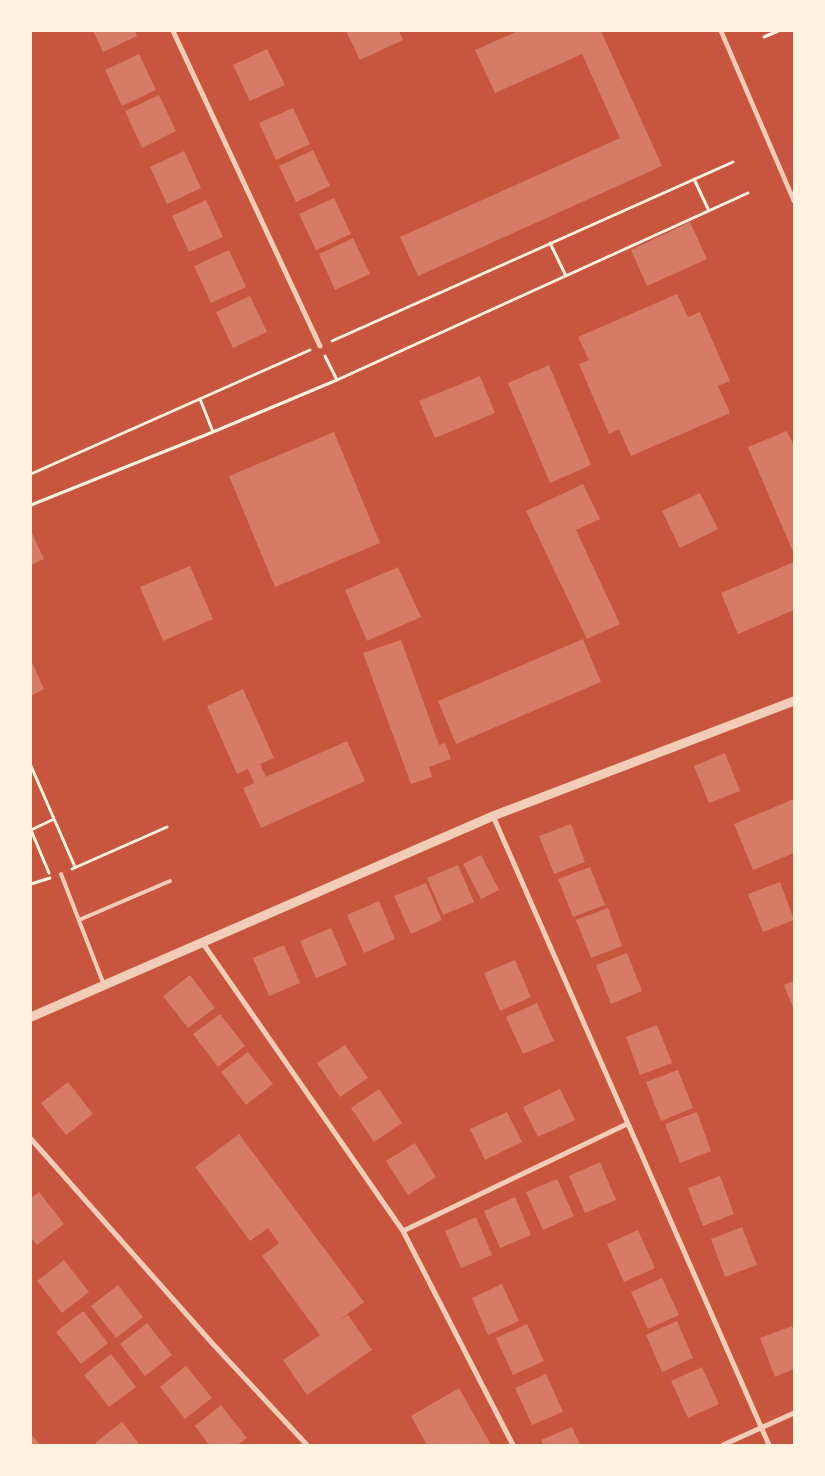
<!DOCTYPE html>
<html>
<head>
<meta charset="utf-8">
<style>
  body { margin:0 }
  #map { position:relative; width:825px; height:1476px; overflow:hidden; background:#c8553d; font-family:Commissioner,sans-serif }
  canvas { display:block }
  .frame { position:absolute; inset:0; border:32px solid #fff3e0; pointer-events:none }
</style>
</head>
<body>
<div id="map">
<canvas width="825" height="1476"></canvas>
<div class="frame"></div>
</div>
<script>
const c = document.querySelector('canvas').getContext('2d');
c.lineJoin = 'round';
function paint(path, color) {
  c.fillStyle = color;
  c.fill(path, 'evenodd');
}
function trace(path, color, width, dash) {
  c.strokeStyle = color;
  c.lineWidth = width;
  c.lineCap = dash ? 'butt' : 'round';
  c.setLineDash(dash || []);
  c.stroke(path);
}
const building = new Path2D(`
  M 93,31 L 135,31 L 137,36 L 103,52 Z
  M 346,31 L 399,31 L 403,40 L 360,60 Z
  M 518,31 L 601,31 L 662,166 L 418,276 L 400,237 L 620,138 L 582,54 L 495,93 L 475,50 Z
  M 267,49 L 285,85 L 250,101 L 233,65 Z
  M 139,54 L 156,90 L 122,106 L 105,70 Z
  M 159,95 L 176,131 L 142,148 L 125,111 Z
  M 293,108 L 310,144 L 276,160 L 259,123 Z
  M 313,150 L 330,186 L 296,202 L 279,166 Z
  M 184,151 L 201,188 L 167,204 L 150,167 Z
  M 334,198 L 351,234 L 316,250 L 299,214 Z
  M 206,200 L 223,237 L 189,252 L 172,216 Z
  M 690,222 L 707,259 L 647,286 L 631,250 Z
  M 353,238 L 370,274 L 335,290 L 319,254 Z
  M 229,250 L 246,287 L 211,303 L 194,266 Z
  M 677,294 L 688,317 L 700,312 L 730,381 L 718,386 L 730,413 L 631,456 L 619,429 L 609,434 L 579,364 L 589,360 L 578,337 Z
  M 250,296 L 267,332 L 233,348 L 216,312 Z
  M 549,365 L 591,465 L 550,483 L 508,383 Z
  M 480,376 L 495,413 L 435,438 L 419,401 Z
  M 787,431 L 794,446 L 794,554 L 748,447 Z
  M 334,432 L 380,543 L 275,587 L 229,476 Z
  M 583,484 L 600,519 L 576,530 L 620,624 L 587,639 L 526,511 Z
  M 700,493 L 718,529 L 680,548 L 662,511 Z
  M 31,531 L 44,559 L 31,565 Z
  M 794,562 L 794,610 L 738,634 L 721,593 Z
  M 190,566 L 213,619 L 163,641 L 140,587 Z
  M 398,567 L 421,617 L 367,641 L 345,590 Z
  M 583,639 L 601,682 L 456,744 L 438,701 Z
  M 401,640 L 439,745 L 445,743 L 451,759 L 429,767 L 432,777 L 411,784 L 363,653 Z
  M 31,660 L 44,689 L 32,695 L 31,693 Z
  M 243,689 L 274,758 L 260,764 L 266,777 L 347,741 L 365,781 L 261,828 L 243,788 L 254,783 L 248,769 L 237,774 L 207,706 Z
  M 725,753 L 740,791 L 709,803 L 694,766 Z
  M 794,799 L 794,853 L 753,870 L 734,824 Z
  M 571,824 L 585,862 L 554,874 L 539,836 Z
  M 481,855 L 499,890 L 481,899 L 463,864 Z
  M 458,865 L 474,902 L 443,915 L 427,878 Z
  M 590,867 L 605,905 L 573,917 L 558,879 Z
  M 780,882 L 794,920 L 763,932 L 748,894 Z
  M 426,883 L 442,920 L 411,934 L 394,896 Z
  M 379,901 L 395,939 L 364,953 L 347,915 Z
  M 608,908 L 622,946 L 591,958 L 576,920 Z
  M 331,928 L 347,965 L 316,978 L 300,941 Z
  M 284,945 L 300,983 L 269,996 L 253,958 Z
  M 627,953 L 642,991 L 611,1004 L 596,965 Z
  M 515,960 L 531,997 L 500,1011 L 484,973 Z
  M 190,975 L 215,1008 L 188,1028 L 163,996 Z
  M 794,981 L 794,1010 L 784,985 Z
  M 537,1003 L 554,1041 L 523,1054 L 506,1017 Z
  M 220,1014 L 245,1046 L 218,1067 L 193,1034 Z
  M 657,1025 L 672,1063 L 640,1075 L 626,1037 Z
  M 345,1045 L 368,1078 L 340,1097 L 317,1063 Z
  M 248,1052 L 273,1084 L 246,1105 L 221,1072 Z
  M 678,1070 L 693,1108 L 661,1121 L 646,1082 Z
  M 68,1082 L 93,1114 L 66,1135 L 41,1103 Z
  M 379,1089 L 402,1123 L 374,1142 L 351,1108 Z
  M 560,1089 L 575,1120 L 538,1137 L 523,1107 Z
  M 507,1112 L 522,1142 L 485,1160 L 470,1129 Z
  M 697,1112 L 711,1151 L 680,1163 L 665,1124 Z
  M 239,1134 L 364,1302 L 338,1321 L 348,1315 L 372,1350 L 307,1395 L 283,1360 L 320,1335 L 262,1256 L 279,1243 L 268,1228 L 250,1241 L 195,1167 Z
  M 415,1143 L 436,1177 L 408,1195 L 386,1161 Z
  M 600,1162 L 616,1200 L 585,1213 L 569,1176 Z
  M 720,1176 L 734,1214 L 703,1226 L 688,1188 Z
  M 557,1179 L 574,1216 L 543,1230 L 526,1192 Z
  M 39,1192 L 64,1224 L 37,1245 L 31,1238 L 31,1198 Z
  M 515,1197 L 531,1235 L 500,1248 L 484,1211 Z
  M 476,1217 L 492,1255 L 461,1268 L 445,1231 Z
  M 742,1227 L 757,1265 L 725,1277 L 711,1239 Z
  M 638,1230 L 655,1268 L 624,1282 L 607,1244 Z
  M 64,1260 L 89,1292 L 62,1313 L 37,1281 Z
  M 662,1278 L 679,1315 L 648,1329 L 631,1292 Z
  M 502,1284 L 519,1321 L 488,1335 L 472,1298 Z
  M 118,1285 L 143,1317 L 116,1338 L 91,1306 Z
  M 83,1311 L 108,1343 L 81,1364 L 56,1332 Z
  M 677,1321 L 693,1358 L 662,1372 L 646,1335 Z
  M 147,1323 L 172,1355 L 145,1376 L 120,1344 Z
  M 527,1324 L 544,1361 L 513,1375 L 496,1338 Z
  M 792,1326 L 794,1331 L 794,1369 L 775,1377 L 760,1338 Z
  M 111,1354 L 136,1387 L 109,1407 L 84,1375 Z
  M 186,1366 L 212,1398 L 185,1419 L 160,1387 Z
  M 702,1367 L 719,1404 L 688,1418 L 671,1381 Z
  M 546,1374 L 563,1412 L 532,1425 L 515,1388 Z
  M 459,1388 L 491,1445 L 427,1445 L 411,1416 Z
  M 221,1405 L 247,1438 L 237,1445 L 209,1445 L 195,1426 Z
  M 122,1422 L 140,1445 L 97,1445 L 95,1443 Z
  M 572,1427 L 580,1445 L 543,1445 L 541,1440 Z
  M 31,1434 L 40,1445 L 31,1445 Z`);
const path = new Path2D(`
  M 764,37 L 778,31
  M 694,179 L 709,211
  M 550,243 L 566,276
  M 332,341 L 733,162
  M 325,356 L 337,380
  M 200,399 L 213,432
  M 31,474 L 310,350
  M 31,505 L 213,432 L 337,380 L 748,193
  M 31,766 L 75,867
  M 31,830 L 49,873
  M 31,830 L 54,819
  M 72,869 L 167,827
  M 31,884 L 50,878`);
const service = new Path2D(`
  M 61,874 L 104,985
  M 79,920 L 170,881`);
const pedestrian = new Path2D(`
  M 721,31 L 794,201`);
const minor = new Path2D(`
  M 173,31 L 320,346
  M 493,816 L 769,1445
  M 202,942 L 403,1231 L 513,1445
  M 31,1139 L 212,1343 L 307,1445
  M 403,1231 L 627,1124
  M 723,1445 L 794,1413`);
const tertiary = new Path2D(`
  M 31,1017 L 493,816 L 794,701`);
paint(building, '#d67c66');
trace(path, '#fff3e0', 3);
trace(service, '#f1ccb7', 4);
trace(pedestrian, '#f1ccb7', 4.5);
trace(minor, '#f1ccb7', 5);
trace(tertiary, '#f1ccb7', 9);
</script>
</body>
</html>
